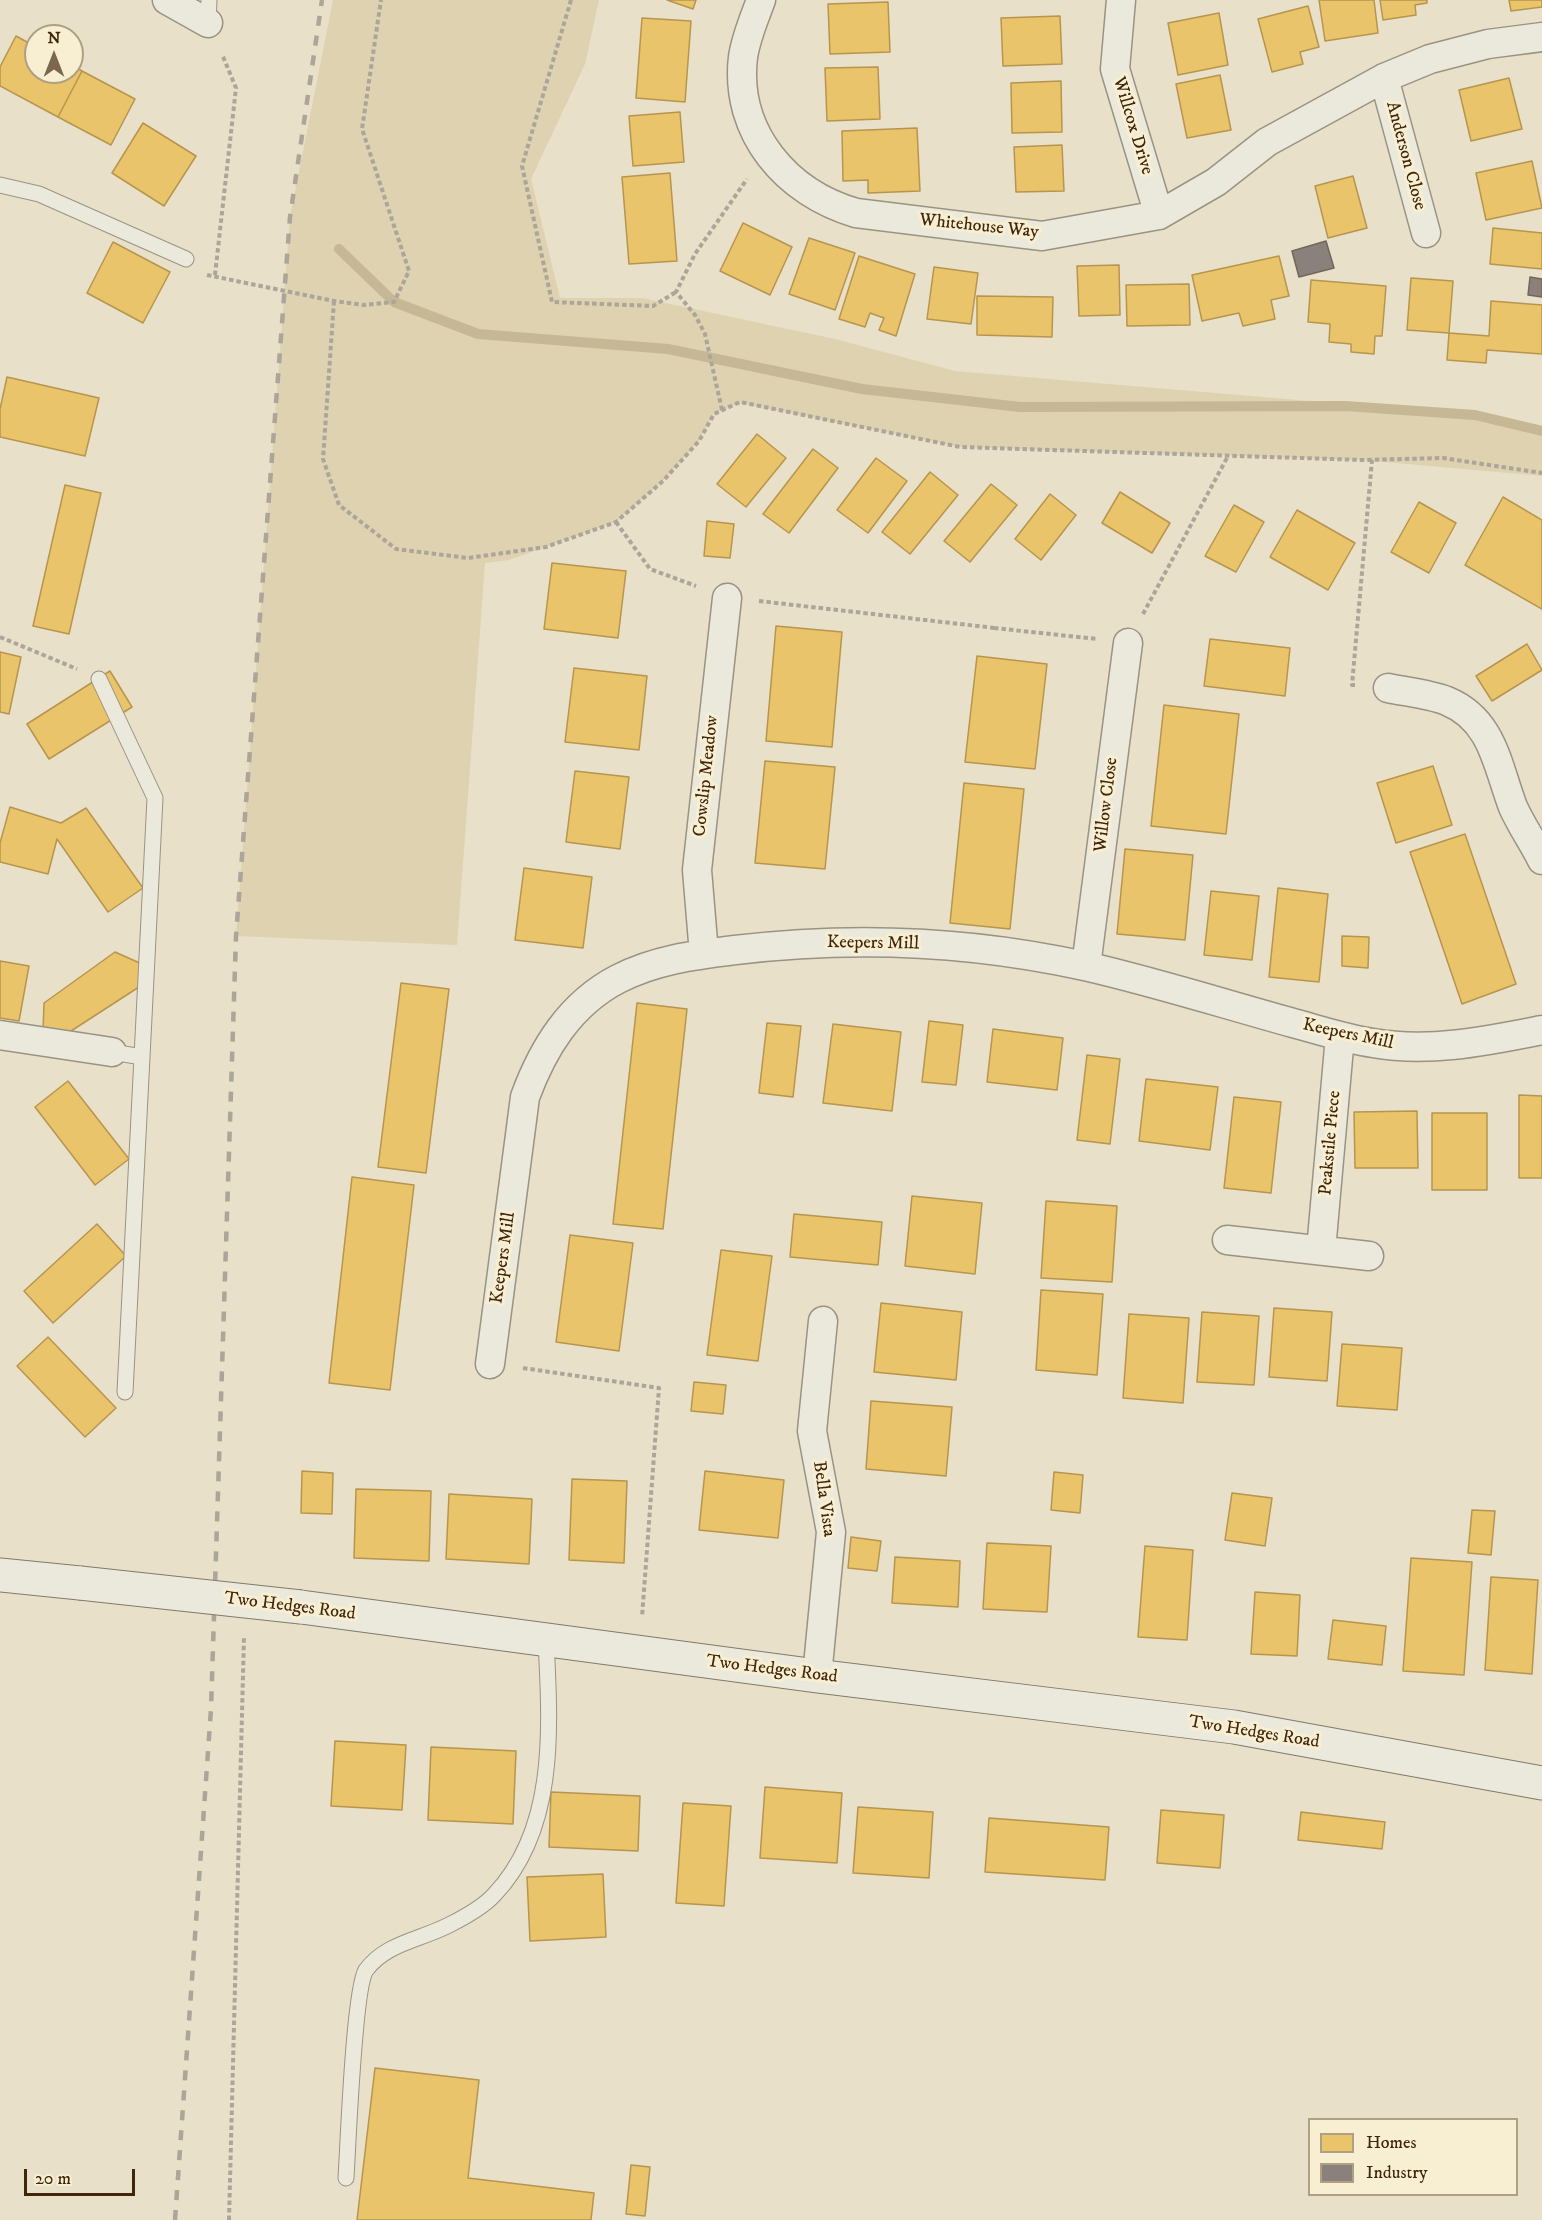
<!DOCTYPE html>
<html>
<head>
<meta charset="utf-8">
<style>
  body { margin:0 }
  #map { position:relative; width:1542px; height:2220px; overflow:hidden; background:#e8e0c8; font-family:"IM FELL DW Pica",serif }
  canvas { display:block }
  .legend { position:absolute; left:1308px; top:2118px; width:210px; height:78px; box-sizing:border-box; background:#f8efd3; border:2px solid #af9f83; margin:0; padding:8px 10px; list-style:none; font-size:18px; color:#41260b }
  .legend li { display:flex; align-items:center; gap:12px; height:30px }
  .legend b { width:30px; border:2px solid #af9f83 }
  .north { position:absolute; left:24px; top:24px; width:60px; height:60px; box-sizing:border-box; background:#f8efd3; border:2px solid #af9f83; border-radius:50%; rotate:0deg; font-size:16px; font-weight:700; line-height:24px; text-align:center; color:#41260b }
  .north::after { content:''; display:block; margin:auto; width:21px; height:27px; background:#7b674d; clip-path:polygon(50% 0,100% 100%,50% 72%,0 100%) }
  .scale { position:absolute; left:24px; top:2169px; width:111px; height:27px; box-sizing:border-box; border:3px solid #41260b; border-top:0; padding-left:8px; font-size:18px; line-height:21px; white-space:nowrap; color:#41260b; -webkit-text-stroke:4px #f8efd3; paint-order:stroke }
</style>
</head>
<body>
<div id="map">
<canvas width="1542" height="2220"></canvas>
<ul class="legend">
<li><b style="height:16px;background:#e9c46a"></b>Homes</li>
<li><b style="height:16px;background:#8a817c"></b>Industry</li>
</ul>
<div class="north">N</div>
<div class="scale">20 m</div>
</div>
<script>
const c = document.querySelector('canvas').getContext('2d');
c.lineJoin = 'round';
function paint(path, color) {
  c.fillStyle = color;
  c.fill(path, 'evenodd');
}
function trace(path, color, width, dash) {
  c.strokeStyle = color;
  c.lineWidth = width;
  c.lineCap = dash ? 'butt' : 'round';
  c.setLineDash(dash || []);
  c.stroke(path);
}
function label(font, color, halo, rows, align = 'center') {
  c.font = font + ' "IM FELL DW Pica",serif';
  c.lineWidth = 6;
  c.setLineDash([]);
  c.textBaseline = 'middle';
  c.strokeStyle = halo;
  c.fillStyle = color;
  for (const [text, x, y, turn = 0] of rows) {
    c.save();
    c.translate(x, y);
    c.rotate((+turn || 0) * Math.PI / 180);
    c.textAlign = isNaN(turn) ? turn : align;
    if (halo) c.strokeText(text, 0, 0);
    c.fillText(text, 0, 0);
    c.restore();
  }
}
const green = new Path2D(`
  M 333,0 L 599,0 L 585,64 L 531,179 L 560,298 L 642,298 L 835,339 L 955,371 L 1475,415 L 1542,431 L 1542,476 L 1363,460 L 960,447 L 740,403 L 714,414 L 699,441 L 663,481 L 616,522 L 509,560 L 485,563 L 457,945 L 236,936 L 290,217 Z`);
const homes = new Path2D(`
  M 667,0 L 696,0 L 693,9 Z
  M 1319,0 L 1374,0 L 1378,33 L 1325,41 Z
  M 1380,0 L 1427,0 L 1427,3 L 1415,5 L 1416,15 L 1383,20 Z
  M 1509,0 L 1542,0 L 1542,7 L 1511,11 Z
  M 888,2 L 890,52 L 830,54 L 828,4 Z
  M 1308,6 L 1319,47 L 1300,52 L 1303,64 L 1272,72 L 1258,19 Z
  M 1219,13 L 1228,65 L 1178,75 L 1168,23 Z
  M 1060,16 L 1062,64 L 1003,66 L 1001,18 Z
  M 642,18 L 691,21 L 685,102 L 636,98 Z
  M 16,36 L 36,47 L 36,72 L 72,72 L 72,65 L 82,71 L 58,117 L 0,86 L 0,67 Z
  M 878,67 L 880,119 L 827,121 L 825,68 Z
  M 82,71 L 135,99 L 111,145 L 58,117 Z
  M 1220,75 L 1231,130 L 1187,138 L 1176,84 Z
  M 1509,78 L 1522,129 L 1471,141 L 1459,90 Z
  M 1061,81 L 1062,132 L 1012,133 L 1011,83 Z
  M 680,112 L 684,162 L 633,166 L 629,116 Z
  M 143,123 L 196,156 L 164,206 L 112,173 Z
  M 917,128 L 920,191 L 868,193 L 868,180 L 843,181 L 842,131 Z
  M 1062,145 L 1064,191 L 1016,192 L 1014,147 Z
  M 1532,161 L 1542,208 L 1486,220 L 1476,173 Z
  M 670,173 L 677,261 L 629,264 L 622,177 Z
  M 1353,176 L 1367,228 L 1328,238 L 1315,186 Z
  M 743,223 L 792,247 L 770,295 L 720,271 Z
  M 1493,228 L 1542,233 L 1542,269 L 1490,264 Z
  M 809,238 L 855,253 L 835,310 L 789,294 Z
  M 113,242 L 170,272 L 143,323 L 87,293 Z
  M 859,256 L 915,274 L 896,336 L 879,330 L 884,318 L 870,313 L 865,327 L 839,319 Z
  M 1279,256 L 1289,296 L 1271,300 L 1275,319 L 1243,326 L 1239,313 L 1202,321 L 1192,275 Z
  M 1119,265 L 1120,315 L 1079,316 L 1077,266 Z
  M 934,267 L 978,273 L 971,324 L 927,319 Z
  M 1411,278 L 1453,281 L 1449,333 L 1407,330 Z
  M 1311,280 L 1386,286 L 1382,336 L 1375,336 L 1374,354 L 1351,352 L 1351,344 L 1329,342 L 1330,324 L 1308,322 Z
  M 1189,284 L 1190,325 L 1127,326 L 1126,285 Z
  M 977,296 L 1053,297 L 1052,337 L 977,335 Z
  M 1491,301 L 1542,305 L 1542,354 L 1487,350 L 1486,363 L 1447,360 L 1449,333 L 1489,336 Z
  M 7,377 L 99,398 L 85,456 L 0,437 L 0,409 Z
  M 757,434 L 786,458 L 746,507 L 717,484 Z
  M 813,449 L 838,468 L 789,533 L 763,514 Z
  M 876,458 L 907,481 L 868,533 L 837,510 Z
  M 930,472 L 958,495 L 910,554 L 882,532 Z
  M 991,484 L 1017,505 L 970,562 L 944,541 Z
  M 65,485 L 101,493 L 69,634 L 33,626 Z
  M 1120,492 L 1170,523 L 1152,553 L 1102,523 Z
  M 1050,494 L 1076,515 L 1041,560 L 1015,539 Z
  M 1503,497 L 1542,520 L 1542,609 L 1465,565 Z
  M 1419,502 L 1456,523 L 1429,573 L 1391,552 Z
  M 1234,505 L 1264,522 L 1236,572 L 1205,556 Z
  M 1297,510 L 1355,543 L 1328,590 L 1270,557 Z
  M 707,521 L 734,524 L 730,558 L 704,556 Z
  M 552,563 L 626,571 L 618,638 L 544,629 Z
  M 776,626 L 842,632 L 832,747 L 766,741 Z
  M 1210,639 L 1290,648 L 1285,696 L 1204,686 Z
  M 1527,644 L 1542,670 L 1492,701 L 1476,676 Z
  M 0,652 L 21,657 L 9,714 L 0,712 Z
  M 977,656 L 1047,664 L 1035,769 L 965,762 Z
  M 574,668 L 647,676 L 639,750 L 565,742 Z
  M 110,671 L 132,707 L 49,759 L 27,724 Z
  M 1164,705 L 1239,714 L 1226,834 L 1151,826 Z
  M 765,761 L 835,767 L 825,869 L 755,863 Z
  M 1433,766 L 1452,825 L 1396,843 L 1377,783 Z
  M 575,771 L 629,777 L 620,849 L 566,842 Z
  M 964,783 L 1024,789 L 1010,929 L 950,923 Z
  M 10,807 L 61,823 L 86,808 L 143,888 L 108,912 L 57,839 L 48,874 L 0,862 L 0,843 Z
  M 1465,834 L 1516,984 L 1462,1004 L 1410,852 Z
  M 1125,849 L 1193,855 L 1185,940 L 1117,934 Z
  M 524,868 L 592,877 L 583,948 L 515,940 Z
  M 1278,888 L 1328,894 L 1319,982 L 1269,977 Z
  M 1211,891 L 1259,896 L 1252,960 L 1204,955 Z
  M 1342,936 L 1369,937 L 1368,968 L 1342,966 Z
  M 115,952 L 142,964 L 139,987 L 68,1033 L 43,1031 L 44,1003 Z
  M 0,961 L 29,966 L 19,1021 L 0,1018 Z
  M 401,983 L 449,989 L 426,1173 L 378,1167 Z
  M 637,1003 L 687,1009 L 663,1229 L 613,1224 Z
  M 929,1021 L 963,1025 L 956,1085 L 922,1082 Z
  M 767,1023 L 801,1026 L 793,1097 L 759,1093 Z
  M 833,1024 L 901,1032 L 892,1111 L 823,1103 Z
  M 993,1029 L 1063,1038 L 1057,1090 L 987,1082 Z
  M 1087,1055 L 1120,1059 L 1110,1144 L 1077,1140 Z
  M 1146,1079 L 1218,1087 L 1210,1150 L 1139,1141 Z
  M 68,1081 L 129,1159 L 95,1185 L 35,1107 Z
  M 1519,1095 L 1542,1096 L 1542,1178 L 1519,1178 Z
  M 1234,1097 L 1281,1102 L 1271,1193 L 1224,1188 Z
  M 1417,1111 L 1418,1168 L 1355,1168 L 1354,1112 Z
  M 1432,1113 L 1487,1113 L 1487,1190 L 1432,1190 Z
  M 352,1177 L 414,1185 L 390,1390 L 329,1383 Z
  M 912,1196 L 982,1203 L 975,1274 L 905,1266 Z
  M 1046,1201 L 1117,1206 L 1112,1282 L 1041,1278 Z
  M 794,1214 L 882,1222 L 878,1265 L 790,1257 Z
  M 97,1224 L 126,1256 L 53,1323 L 24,1291 Z
  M 570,1235 L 633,1243 L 619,1351 L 556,1342 Z
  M 721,1250 L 772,1256 L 758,1361 L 707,1355 Z
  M 1041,1290 L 1103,1294 L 1097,1375 L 1036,1370 Z
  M 881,1303 L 962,1312 L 956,1380 L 874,1372 Z
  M 1274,1308 L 1332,1312 L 1327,1381 L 1269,1377 Z
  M 1202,1312 L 1259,1316 L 1254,1385 L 1197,1382 Z
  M 1129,1314 L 1189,1318 L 1183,1403 L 1123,1398 Z
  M 48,1337 L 116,1408 L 85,1437 L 17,1366 Z
  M 1342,1344 L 1402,1348 L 1397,1410 L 1337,1406 Z
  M 694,1382 L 726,1385 L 723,1414 L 691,1411 Z
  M 871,1401 L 952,1407 L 946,1476 L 866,1469 Z
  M 302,1471 L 333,1473 L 332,1514 L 301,1513 Z
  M 705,1471 L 784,1480 L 778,1538 L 699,1530 Z
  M 1054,1472 L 1083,1475 L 1080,1513 L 1051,1510 Z
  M 572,1479 L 627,1481 L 624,1563 L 569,1560 Z
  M 356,1489 L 431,1491 L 429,1561 L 354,1558 Z
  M 1232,1493 L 1272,1498 L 1265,1546 L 1225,1540 Z
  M 449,1494 L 532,1499 L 529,1564 L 446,1559 Z
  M 1472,1510 L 1495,1511 L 1491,1555 L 1468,1553 Z
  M 851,1537 L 881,1541 L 877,1571 L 848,1568 Z
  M 987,1543 L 1051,1546 L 1047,1612 L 983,1609 Z
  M 1145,1546 L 1193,1550 L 1187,1640 L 1138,1637 Z
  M 895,1557 L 960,1561 L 958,1607 L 892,1603 Z
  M 1411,1558 L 1472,1562 L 1464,1675 L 1403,1671 Z
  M 1491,1577 L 1538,1580 L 1532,1674 L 1485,1670 Z
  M 1255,1592 L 1300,1595 L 1297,1656 L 1251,1654 Z
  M 1333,1620 L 1386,1626 L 1382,1665 L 1328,1659 Z
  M 335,1741 L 406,1745 L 402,1810 L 331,1806 Z
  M 431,1747 L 516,1751 L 513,1824 L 428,1820 Z
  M 765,1787 L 842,1793 L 837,1863 L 760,1858 Z
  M 551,1792 L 640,1796 L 638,1851 L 549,1847 Z
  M 683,1803 L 731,1806 L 724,1906 L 676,1903 Z
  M 858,1807 L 933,1812 L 929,1878 L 853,1873 Z
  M 1161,1810 L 1224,1815 L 1220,1868 L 1157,1863 Z
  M 1301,1812 L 1385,1822 L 1382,1849 L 1298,1840 Z
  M 989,1818 L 1109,1827 L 1105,1880 L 985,1872 Z
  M 603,1874 L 606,1937 L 530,1941 L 527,1877 Z
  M 375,2068 L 479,2080 L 468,2178 L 594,2193 L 591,2220 L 357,2220 Z
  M 631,2165 L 650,2167 L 645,2216 L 626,2214 Z`);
const industry = new Path2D(`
  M 1326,241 L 1334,268 L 1299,277 L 1292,251 Z
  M 1530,277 L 1542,279 L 1542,297 L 1528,295 Z`);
const stream = new Path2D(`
  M 339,249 L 394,302 L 478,334 L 668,349 L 862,389 L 1020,407 L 1345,406 L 1475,415 L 1542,431`);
const path = new Path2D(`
  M 571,0 L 522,166 L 552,302 L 653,306 L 676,292
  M 207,275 L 334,301 L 364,305 L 394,302 L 409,271 L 362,129 L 381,0
  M 215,275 L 236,88 L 222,54
  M 334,301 L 323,459 L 339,505 L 396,549 L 468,558 L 546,547 L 616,522 L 663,481 L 699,441 L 714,414 L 740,402 L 960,447 L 1363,460 L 1443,458 L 1542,473
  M 722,410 L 705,334 L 695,315 L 676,292 L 695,254 L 747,179
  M 616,522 L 650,569 L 696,586
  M 759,601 L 995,628
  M 1143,614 L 1228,456
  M 994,628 L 1097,639
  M 0,637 L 77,669
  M 1355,685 L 1352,685 L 1372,460
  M 523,1368 L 659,1388 L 642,1617
  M 229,2220 L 244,1636`);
const lane = new Path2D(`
  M 208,23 L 209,0
  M 0,185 L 39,194 L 186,259
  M 99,679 L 155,798 L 142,1057
  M 112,1052 L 142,1057 L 125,1392
  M 346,2178 C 348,2146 354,1988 366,1970 C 386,1943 420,1940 449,1925 C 463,1918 483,1907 494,1895 C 558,1828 550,1725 546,1640`);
const street = new Path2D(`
  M 167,0 L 208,23
  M 761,0 C 754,19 746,37 743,57 C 734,133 787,193 856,213 L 1042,236 L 1159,215 L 1216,182 L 1267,142 L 1384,78 L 1430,59 L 1488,44 L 1542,37
  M 1121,0 L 1115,69 L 1159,215
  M 1384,78 L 1426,233
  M 1388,688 C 1407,692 1429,694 1447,701 C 1493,720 1497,765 1513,807 C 1521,825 1533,842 1542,860
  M 704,954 L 697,870 L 727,598
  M 1086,966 L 1128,643
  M 0,1035 L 112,1052
  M 1227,1240 L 1369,1256
  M 1321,1250 L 1340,1036
  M 490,1364 L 525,1097 C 543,1048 570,1004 618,979 C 655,960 694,955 735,950 C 851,936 971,941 1085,966 C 1155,982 1224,1004 1293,1023 C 1319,1030 1346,1039 1373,1043 C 1430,1053 1486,1041 1542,1030
  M 817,1676 L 831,1532 L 812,1431 L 823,1321`);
const secondary = new Path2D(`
  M 0,1575 L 80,1583
  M 301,1607 L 817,1676 L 1234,1727 L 1542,1783`);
const rail = new Path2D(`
  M 175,2220 L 211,1709 L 236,936 L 290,217 L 322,0`);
const secondaryBridge = new Path2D(`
  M 80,1583 L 301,1607`);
const streetNames = [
  ["Willcox Drive",1132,126,73],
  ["Anderson Close",1405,156,75],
  ["Whitehouse Way",979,227,6],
  ["Cowslip Meadow",707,776,-84],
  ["Willow Close",1107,805,-83],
  ["Keepers Mill",873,944,1],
  ["Keepers Mill",1348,1035,12],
  ["Peakstile Piece",1331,1143,-85],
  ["Keepers Mill",504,1258,-82],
  ["Bella Vista",823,1499,82],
  ["Two Hedges Road",290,1607,7],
  ["Two Hedges Road",772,1670,7],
  ["Two Hedges Road",1254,1733,9]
];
paint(green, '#ded2b0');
paint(homes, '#e9c46a');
trace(homes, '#b7954e', 1.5);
paint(industry, '#8a817c');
trace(industry, '#74665a', 1.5);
trace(stream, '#c6b795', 10);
trace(lane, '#9b9382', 17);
trace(street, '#9b9382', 31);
trace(secondary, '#827a6a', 35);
trace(path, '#aca599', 4, [4.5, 3]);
trace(lane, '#ebe8dc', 15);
trace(street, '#ebe8dc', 28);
trace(secondary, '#ebe8dc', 33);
trace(rail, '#aca599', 4.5, [10, 10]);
trace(secondaryBridge, '#827a6a', 35, []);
trace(secondaryBridge, '#ebe8dc', 33);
label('18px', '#41260b', '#f8efd3', streetNames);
</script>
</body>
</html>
